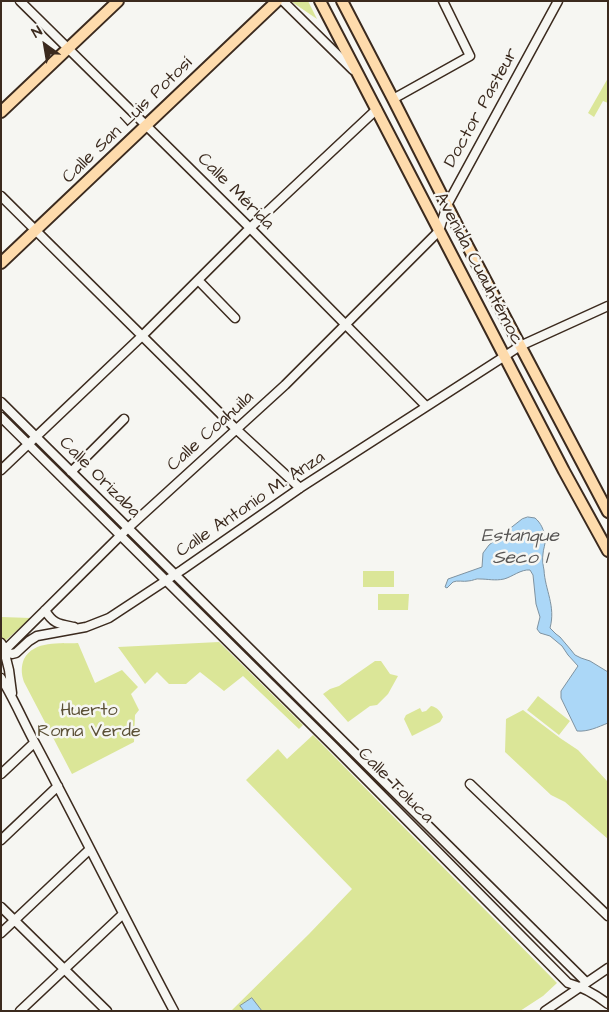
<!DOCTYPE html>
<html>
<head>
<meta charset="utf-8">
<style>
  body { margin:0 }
  #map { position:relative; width:609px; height:1012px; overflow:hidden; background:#f6f6f2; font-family:"Architects Daughter",sans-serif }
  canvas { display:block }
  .frame { position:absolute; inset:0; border:2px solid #3b2a1e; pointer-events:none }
  .north { position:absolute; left:20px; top:20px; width:50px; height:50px; -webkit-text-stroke:4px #f6f6f2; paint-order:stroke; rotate:328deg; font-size:14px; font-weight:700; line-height:20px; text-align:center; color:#3b2a1e }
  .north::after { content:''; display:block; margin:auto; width:18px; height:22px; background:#3b2a1e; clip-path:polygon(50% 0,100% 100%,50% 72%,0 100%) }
</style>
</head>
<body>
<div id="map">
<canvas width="609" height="1012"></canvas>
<div class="frame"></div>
<div class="north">N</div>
</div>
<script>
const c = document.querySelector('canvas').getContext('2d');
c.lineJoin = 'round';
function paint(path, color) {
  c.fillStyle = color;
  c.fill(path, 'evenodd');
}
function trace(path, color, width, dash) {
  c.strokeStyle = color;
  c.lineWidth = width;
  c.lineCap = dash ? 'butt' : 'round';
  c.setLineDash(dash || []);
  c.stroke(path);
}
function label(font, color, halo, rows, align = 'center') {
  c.font = font + ' "Architects Daughter",sans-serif';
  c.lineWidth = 5;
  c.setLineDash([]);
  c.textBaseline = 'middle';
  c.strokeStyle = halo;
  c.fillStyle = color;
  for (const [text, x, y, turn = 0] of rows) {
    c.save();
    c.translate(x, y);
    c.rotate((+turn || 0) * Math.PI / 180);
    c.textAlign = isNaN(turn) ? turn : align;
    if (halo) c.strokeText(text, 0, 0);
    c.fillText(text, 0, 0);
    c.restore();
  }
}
const green = new Path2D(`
  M 293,1 L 308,1 L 317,19 L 292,2 Z
  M 608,78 L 608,103 L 603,101 L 594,117 L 588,113 Z
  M 363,571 L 394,571 L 394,587 L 363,587 Z
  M 378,594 L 409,594 L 408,610 L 378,610 Z
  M 1,617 L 31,618 L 5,641 L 1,638 Z
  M 219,642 L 303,725 L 299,729 L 243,676 L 224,691 L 200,672 L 186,684 L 169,684 L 157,672 L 145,684 L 118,647 Z
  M 78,643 L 95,683 L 122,670 L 138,687 L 131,694 L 139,710 L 135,715 L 134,742 L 72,774 L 24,682 C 21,674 21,666 24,659 C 34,640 60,644 78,643 Z
  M 375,661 L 381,661 L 390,674 L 398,676 L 388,694 L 377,705 L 370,706 L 348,722 L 323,694 L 330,689 L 339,686 Z
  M 538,696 L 570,721 L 559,735 L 527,710 Z
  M 431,706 C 437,707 441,712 443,717 L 440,722 L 412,736 L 404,719 L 406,715 L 420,708 L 422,712 L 426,711 Z
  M 523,710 L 560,738 L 578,750 L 608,782 L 608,839 L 565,802 L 551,795 L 505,752 L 506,719 Z
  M 313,735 L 557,983 L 543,996 L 520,1011 L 231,1011 L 309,934 L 352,889 L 246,780 L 278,749 L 287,759 Z`);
const water = new Path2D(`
  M 528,517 L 535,518 C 541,523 544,530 545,538 C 546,544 543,549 543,554 C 542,559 543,565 544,570 C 545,590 556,606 550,628 L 556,634 L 560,637 L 571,650 L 575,655 L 581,658 L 590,661 L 608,672 L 608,723 C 598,727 588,732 577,731 L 561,698 L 561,691 L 578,666 L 568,655 L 562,646 L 550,636 L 540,633 L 537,629 L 540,617 L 536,604 L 533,575 L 530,570 C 521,569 512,577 504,579 C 495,581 488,579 480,579 C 476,578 473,581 468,581 C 464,582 457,580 453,582 C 451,584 449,586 447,588 L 445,587 L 448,579 L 482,567 L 483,553 L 489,545 L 522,519 Z
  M 252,998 L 262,1011 L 244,1011 L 240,1006 Z`);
const minor = new Path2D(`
  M 20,1 L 250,228 L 426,406
  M 283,1 L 353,70
  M 393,99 L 470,56 L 443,1
  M 1,196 L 237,430 L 300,488
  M 198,280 L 235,318
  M 1,402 L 586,982
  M 1,417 L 333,746 L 568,983 C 583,987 595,994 608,1004
  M 1,470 L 142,336 L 250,228 L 377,109
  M 71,472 L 124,419
  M 45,610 C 53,624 59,624 74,627
  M 1,643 L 3,646 L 9,670 L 12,693
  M 1,651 L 12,654 L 16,653 L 29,641 L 37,636 L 86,627 L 109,618 L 182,570 L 300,488 L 505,356 L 520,346 L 608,306
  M 1,654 L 128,528 L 285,385 L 439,231 L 447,205 L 558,1
  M 1,678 C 14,699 24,723 36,745 C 83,833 127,923 174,1011
  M 1,774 L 34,743
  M 470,784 L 608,916
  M 1,840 L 58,786
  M 1,907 L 107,1011
  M 1,933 L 90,849
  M 20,1011 L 123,914
  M 545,1011 L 608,968`);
const major = new Path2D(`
  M 320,1 L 564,471 L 608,551
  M 342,1 L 393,99 L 466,243 L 608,512
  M 1,112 L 118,1
  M 1,263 L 277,1`);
const streetNames = [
  ["Doctor Pasteur",482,108,-61],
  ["Calle San Luis Potosí",128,121,-44],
  ["Calle Mérida",235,192,45],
  ["Avenida Cuauhtémoc",478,269,62],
  ["Calle Coahuila",211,432,-42],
  ["Calle Orizaba",99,478,45],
  ["Calle Antonio M. Anza",251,505,-34],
  ["Calle Toluca",395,786,45]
];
const parkNames = [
  ["Huerto",89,711],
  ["Roma Verde",89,732]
];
const waterNames = [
  ["Estanque",520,537],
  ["Seco 1",520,559]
];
paint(green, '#dbe698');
paint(water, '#abd7f7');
trace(water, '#7e92a0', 1);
trace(minor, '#3b2a1e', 11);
trace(major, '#3b2a1e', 14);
trace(minor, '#f6f6f2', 8);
trace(major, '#fedbac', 10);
label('18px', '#3b2a1e', '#f6f6f2', streetNames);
label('18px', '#5b5036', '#f6f6f2', parkNames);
label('italic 19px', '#575554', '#f6f6f2', waterNames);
</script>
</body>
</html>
